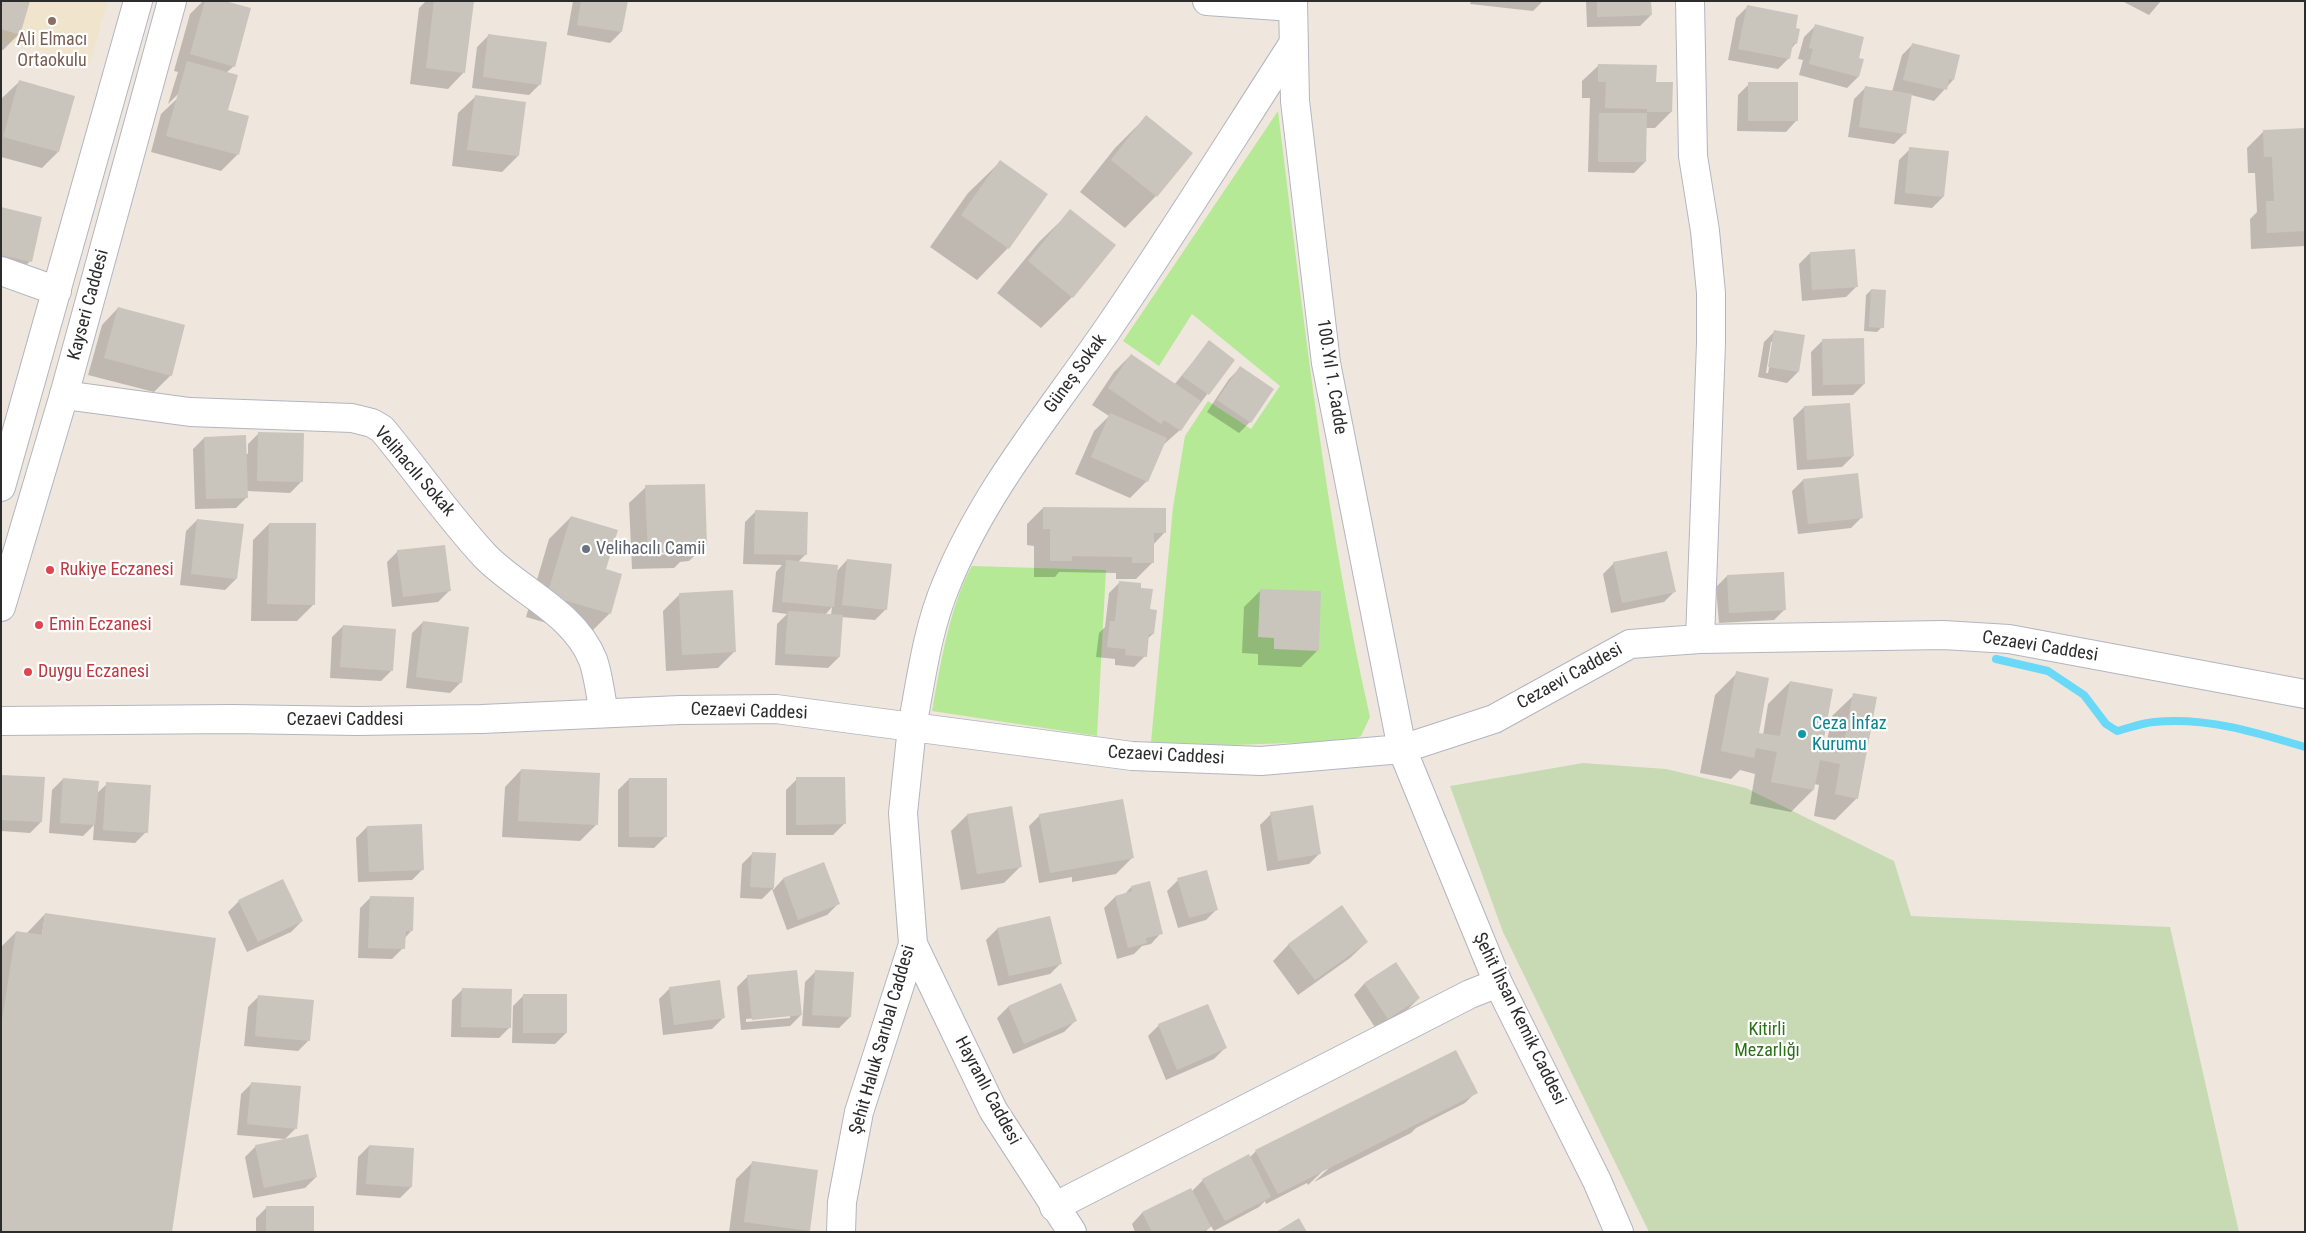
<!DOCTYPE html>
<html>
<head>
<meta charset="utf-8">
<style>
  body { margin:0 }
  #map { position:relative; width:2306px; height:1233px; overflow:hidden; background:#efe7de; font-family:"Roboto Condensed",sans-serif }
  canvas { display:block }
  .frame { position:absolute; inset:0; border:2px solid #2c2c2c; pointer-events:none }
</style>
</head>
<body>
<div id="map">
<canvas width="2306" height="1233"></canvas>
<div class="frame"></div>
</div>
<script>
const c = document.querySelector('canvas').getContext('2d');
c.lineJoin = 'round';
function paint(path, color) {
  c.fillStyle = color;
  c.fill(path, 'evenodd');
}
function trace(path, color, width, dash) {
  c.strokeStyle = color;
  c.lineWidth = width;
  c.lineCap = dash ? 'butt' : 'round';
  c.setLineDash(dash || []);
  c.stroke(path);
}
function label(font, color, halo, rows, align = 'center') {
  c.font = font + ' "Roboto Condensed",sans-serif';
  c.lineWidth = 4.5;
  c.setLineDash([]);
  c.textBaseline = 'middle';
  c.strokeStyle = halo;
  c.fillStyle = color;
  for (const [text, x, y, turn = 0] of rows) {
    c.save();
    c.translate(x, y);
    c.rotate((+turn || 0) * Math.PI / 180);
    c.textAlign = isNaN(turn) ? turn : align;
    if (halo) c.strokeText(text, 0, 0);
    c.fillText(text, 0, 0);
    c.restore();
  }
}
const education = new Path2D(`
  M 1,1 L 108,1 L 89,66 L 1,40 Z`);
const green = new Path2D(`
  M 1278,111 C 1303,313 1325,517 1370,717 L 1361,736 L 1347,741 L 1233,745 L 1151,742 L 1173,507 L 1185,436 L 1208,401 L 1251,429 L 1280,386 L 1192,314 L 1159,366 L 1123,341 Z
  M 972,566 L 1106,570 L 1097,736 L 932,711 C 940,667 950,604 972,566 Z`);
const cemetery = new Path2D(`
  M 1583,763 L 1666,769 L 1746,788 L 1894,861 L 1911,916 L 2170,927 L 2239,1232 L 1649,1232 L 1503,932 L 1450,786 Z`);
const shadow = new Path2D(`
  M 1,1 L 19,34 L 3,50 L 1,50 Z
  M 203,1 L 221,1 L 234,66 L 226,73 L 226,111 L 248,117 L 237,155 L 221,171 L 151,152 L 161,114 L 183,93 L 181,91 L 168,104 L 178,72 L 174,71 L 190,14 Z
  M 426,1 L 498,1 L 473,2 L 464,72 L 448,89 L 410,84 L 419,8 Z
  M 573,1 L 626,1 L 621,32 L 610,43 L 567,35 Z
  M 1471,1 L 1543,1 L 1533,11 L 1470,4 Z
  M 1586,1 L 1650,1 L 1651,15 L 1640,26 L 1587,27 Z
  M 2122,1 L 2161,1 L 2149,15 Z
  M 1747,7 L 1796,43 L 1791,49 L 1789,58 L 1778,69 L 1728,60 L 1736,18 Z
  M 1815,26 L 1857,59 L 1858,77 L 1847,88 L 1799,75 L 1803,60 L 1798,59 L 1804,37 Z
  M 488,36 L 540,84 L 529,95 L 472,88 L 477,47 Z
  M 1913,44 L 1953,80 L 1934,101 L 1911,95 L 1905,133 L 1894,144 L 1848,137 L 1854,99 L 1865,88 L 1892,92 L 1902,55 Z
  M 1599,65 L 1655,83 L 1671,112 L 1655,128 L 1645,128 L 1645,162 L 1634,173 L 1588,172 L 1590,98 L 1582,98 L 1582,81 Z
  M 19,82 L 58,152 L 42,168 L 1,157 L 1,103 L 2,98 Z
  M 1749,84 L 1796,121 L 1786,132 L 1737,131 L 1738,95 Z
  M 475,97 L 518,156 L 502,172 L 452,166 L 458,113 Z
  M 1146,117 L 1191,153 L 1156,196 L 1125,228 L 1080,192 L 1115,148 Z
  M 2305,129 L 2305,246 L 2251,249 L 2250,219 L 2257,212 L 2255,173 L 2248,173 L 2247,148 L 2263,132 Z
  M 1910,149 L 1943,197 L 1932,208 L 1894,204 L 1899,160 Z
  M 1000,162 L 1008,248 L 977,280 L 930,247 L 968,193 Z
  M 1,209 L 30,261 L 20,272 L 1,268 Z
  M 1071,211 L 1072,297 L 1041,328 L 997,293 L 1039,242 Z
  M 1810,253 L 1857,286 L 1846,297 L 1802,301 L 1799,264 Z
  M 1871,290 L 1882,327 L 1877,332 L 1864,331 L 1866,295 Z
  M 118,308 L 171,375 L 154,392 L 88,375 L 102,325 Z
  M 1775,331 L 1798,372 L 1787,383 L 1758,377 L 1764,342 ZM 1771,342 L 1774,342 L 1768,373 L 1766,373 Z
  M 1822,341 L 1864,384 L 1853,395 L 1812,396 L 1811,352 Z
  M 1209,342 L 1233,360 L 1180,430 L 1162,446 L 1147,481 L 1130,498 L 1075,474 L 1094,431 L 1109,416 L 1092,405 L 1114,372 L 1131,355 L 1174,385 Z
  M 1240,368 L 1250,422 L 1239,433 L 1207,412 L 1229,379 Z
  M 1804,407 L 1853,456 L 1842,467 L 1797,470 L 1793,418 Z
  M 259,433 L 301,482 L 290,493 L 247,491 L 247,497 L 236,508 L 195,509 L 193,449 L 204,438 L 248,454 L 248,444 Z
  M 1803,480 L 1862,517 L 1851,528 L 1798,534 L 1792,491 Z
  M 646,487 L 706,545 L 689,561 L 680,562 L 674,568 L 632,569 L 629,503 ZM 688,551 L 686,554 L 641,555 L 641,552 Z
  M 1043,508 L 1165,532 L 1153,545 L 1152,563 L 1136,579 L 1116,579 L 1116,573 L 1059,572 L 1055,577 L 1034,577 L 1034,546 L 1027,545 L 1027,524 Z
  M 756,511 L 805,555 L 798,562 L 837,571 L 847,560 L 886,609 L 875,620 L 841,617 L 839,657 L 828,668 L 775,665 L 777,624 L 787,614 L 772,612 L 776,572 L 782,565 L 743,564 L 745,522 ZM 832,607 L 831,615 L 825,615 Z
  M 571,517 L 605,570 L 610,613 L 588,635 L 526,617 L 549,539 Z
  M 197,520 L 236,579 L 225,590 L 180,585 L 186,531 Z
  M 269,524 L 313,605 L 297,621 L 251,621 L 253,540 Z
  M 398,551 L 449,591 L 438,602 L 392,607 L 387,562 Z
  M 1614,563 L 1675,591 L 1664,602 L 1611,613 L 1603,574 Z
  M 1727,576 L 1785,609 L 1774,620 L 1719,623 L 1716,587 Z
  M 1120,582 L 1139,589 L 1149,610 L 1153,634 L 1147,639 L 1145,656 L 1134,667 L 1115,665 L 1115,659 L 1096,657 L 1099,633 L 1105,627 L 1109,593 Z
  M 1261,590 L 1318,650 L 1301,667 L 1258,665 L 1258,654 L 1242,653 L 1244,607 Z
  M 679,595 L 735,651 L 718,668 L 666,671 L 663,611 Z
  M 423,622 L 461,682 L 450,693 L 406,688 L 412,633 Z
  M 343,626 L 392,670 L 381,681 L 330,678 L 332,637 Z
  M 1737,673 L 1757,734 L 1763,735 L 1768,704 L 1790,682 L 1821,745 L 1826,746 L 1832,716 L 1854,695 L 1857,798 L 1835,820 L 1814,816 L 1819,785 L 1814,784 L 1813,790 L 1791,812 L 1750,804 L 1755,774 L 1740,770 L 1731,779 L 1700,773 L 1715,695 Z
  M 521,770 L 596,825 L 580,841 L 502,837 L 505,787 Z
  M 1,776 L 41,822 L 30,833 L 1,831 Z
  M 63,779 L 96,794 L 107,784 L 146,832 L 135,843 L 93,840 L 94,825 L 83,836 L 49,833 L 52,790 Z
  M 629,779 L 665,837 L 654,848 L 618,847 L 618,790 Z
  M 797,779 L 844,824 L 833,835 L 786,835 L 786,790 Z
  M 1271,814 L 1320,853 L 1309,864 L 1267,871 L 1260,825 Z
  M 967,815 L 1021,866 L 1004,883 L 961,890 L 951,831 Z
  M 1040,815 L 1133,857 L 1116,874 L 1072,882 L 1072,877 L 1039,883 L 1029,826 Z
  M 367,827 L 423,869 L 412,880 L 358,882 L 356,838 Z
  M 753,853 L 774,854 L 773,890 L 783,879 L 823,864 L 838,904 L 827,915 L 787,930 L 772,889 L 762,899 L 740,898 L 742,864 Z
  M 1178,880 L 1217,909 L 1206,920 L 1178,928 L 1167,891 Z
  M 1131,887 L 1161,933 L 1151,944 L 1142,946 L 1134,954 L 1117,959 L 1104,908 L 1115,897 L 1124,895 Z
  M 371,897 L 412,930 L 404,939 L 403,948 L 392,959 L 358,958 L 360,908 Z
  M 239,901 L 302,921 L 291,932 L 247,952 L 228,912 Z
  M 45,914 L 1,1232 L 1,947 L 16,932 L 26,934 Z
  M 997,929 L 1061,963 L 1050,974 L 998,986 L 986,940 Z
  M 1367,942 L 1350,958 L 1298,995 L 1273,961 L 1289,944 Z
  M 1396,963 L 1419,998 L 1408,1009 L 1376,1029 L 1354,995 L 1364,984 Z
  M 816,971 L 850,1017 L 839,1028 L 802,1026 L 805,982 Z
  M 748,976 L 801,1015 L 790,1026 L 741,1030 L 737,987 ZM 790,1015 L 790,1018 L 746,1022 L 746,1019 Z
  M 1060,985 L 1075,1021 L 1064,1032 L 1013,1054 L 997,1018 L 1008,1007 Z
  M 670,988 L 723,1018 L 712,1029 L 663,1035 L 659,999 Z
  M 463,989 L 510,1027 L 499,1038 L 451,1037 L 452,1000 Z
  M 524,995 L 566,1033 L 555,1044 L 512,1043 L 513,1006 Z
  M 259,996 L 309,1040 L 298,1051 L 244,1046 L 248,1007 Z
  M 1159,1025 L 1225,1048 L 1214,1059 L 1166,1080 L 1148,1036 Z
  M 252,1083 L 296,1128 L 285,1139 L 237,1135 L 241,1094 Z
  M 1476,1092 L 1465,1103 L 1416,1128 L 1411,1133 L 1314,1182 L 1328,1169 L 1325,1169 L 1308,1185 L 1307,1183 L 1266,1204 L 1265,1201 L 1259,1207 L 1214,1231 L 1211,1226 L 1205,1232 L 1135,1232 L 1132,1224 L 1142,1213 L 1190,1190 L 1191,1192 L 1203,1180 L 1249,1158 L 1256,1151 Z
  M 256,1146 L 316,1177 L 305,1188 L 253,1198 L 245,1157 Z
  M 369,1146 L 411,1187 L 400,1198 L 356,1195 L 358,1157 Z
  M 753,1162 L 809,1231 L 808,1232 L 729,1232 L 736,1179 Z
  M 267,1207 L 312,1232 L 256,1232 L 256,1218 Z`);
const stream = new Path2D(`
  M 1996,659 L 2048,671 L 2084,695 L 2106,724 L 2117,731 C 2129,728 2142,723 2154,722 C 2207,717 2255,732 2305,747`);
const building = new Path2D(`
  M 1,1 L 30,1 L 20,35 L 1,29 Z
  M 205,1 L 225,1 L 251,8 L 235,67 L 190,54 Z
  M 434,1 L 474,1 L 465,73 L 426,68 Z
  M 581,1 L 628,1 L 622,32 L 577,25 Z
  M 1597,1 L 1651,1 L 1652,15 L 1597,17 Z
  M 1747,5 L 1798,15 L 1796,28 L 1800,29 L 1797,44 L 1793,43 L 1790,59 L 1738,49 Z
  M 1815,24 L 1864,37 L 1859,58 L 1864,59 L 1859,77 L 1809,64 L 1813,49 L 1809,48 Z
  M 488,34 L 547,42 L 541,85 L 483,77 Z
  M 1912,43 L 1960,55 L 1954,80 L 1949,79 L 1947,90 L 1903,80 Z
  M 187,61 L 238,75 L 228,110 L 249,116 L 239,155 L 166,136 Z
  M 1598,64 L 1657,65 L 1656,82 L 1673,82 L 1672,112 L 1647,112 L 1647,109 L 1605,108 L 1606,82 L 1598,82 Z
  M 19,80 L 75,96 L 59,152 L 3,137 Z
  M 1748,82 L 1798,82 L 1798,121 L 1748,121 Z
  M 1865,86 L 1912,94 L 1906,134 L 1859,127 Z
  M 475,95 L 526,102 L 519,156 L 467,150 Z
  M 1599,113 L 1647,113 L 1646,162 L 1598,162 Z
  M 1146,115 L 1193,153 L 1157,197 L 1111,160 Z
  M 2305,128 L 2305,231 L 2267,233 L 2266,201 L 2274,201 L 2272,157 L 2264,157 L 2263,130 Z
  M 1909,147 L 1949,151 L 1944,197 L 1905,193 Z
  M 1000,160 L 1048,194 L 1009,249 L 961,215 Z
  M 1,207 L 42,217 L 32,262 L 1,255 Z
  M 1070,209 L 1116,245 L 1073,298 L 1028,261 Z
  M 1855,249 L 1858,287 L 1812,290 L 1810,252 Z
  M 1871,289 L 1886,290 L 1884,328 L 1869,327 Z
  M 118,307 L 185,325 L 172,376 L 104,358 Z
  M 1774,330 L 1805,335 L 1799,372 L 1768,367 Z
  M 1864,338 L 1865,384 L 1823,385 L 1822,339 Z
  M 1209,340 L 1235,360 L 1209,395 L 1182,376 Z
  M 1131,354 L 1201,401 L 1181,431 L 1164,420 L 1161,424 L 1108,388 Z
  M 1240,366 L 1274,389 L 1251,423 L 1217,400 Z
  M 1850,403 L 1854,456 L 1807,460 L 1804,406 Z
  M 1110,413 L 1167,438 L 1148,482 L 1091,457 Z
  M 258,432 L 304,433 L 303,482 L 257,481 Z
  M 246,435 L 248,498 L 206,499 L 204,437 Z
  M 1858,473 L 1863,518 L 1808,524 L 1803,479 Z
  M 705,484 L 707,545 L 691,546 L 691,552 L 648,553 L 645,485 Z
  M 1043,507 L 1166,508 L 1166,533 L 1154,533 L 1154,563 L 1132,563 L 1132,557 L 1072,556 L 1072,561 L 1050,561 L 1050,529 L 1043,529 Z
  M 755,510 L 808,512 L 807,555 L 754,554 Z
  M 571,516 L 618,530 L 606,569 L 622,574 L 611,614 L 547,595 Z
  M 197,519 L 244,524 L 237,579 L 191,574 Z
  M 269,523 L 316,523 L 315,605 L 267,604 Z
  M 445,545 L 451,591 L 403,597 L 397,550 Z
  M 1667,551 L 1676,592 L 1622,603 L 1613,562 Z
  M 847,559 L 892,564 L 887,610 L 842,605 Z
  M 786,560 L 838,565 L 834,607 L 782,602 Z
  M 1784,572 L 1786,610 L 1729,613 L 1727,575 Z
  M 1119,581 L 1141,583 L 1141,588 L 1153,589 L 1150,609 L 1157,610 L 1154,634 L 1149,634 L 1147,657 L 1125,655 L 1126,649 L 1107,647 L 1110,621 L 1115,621 Z
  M 1260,589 L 1321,591 L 1319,651 L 1274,649 L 1274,638 L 1258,637 Z
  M 733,590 L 736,652 L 682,655 L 679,593 Z
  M 788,611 L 843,615 L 840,657 L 785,654 Z
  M 423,621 L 469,627 L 462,683 L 416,677 Z
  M 343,625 L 396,629 L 393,671 L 340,667 Z
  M 1736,671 L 1769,678 L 1759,733 L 1780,736 L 1790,681 L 1833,689 L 1823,744 L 1843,748 L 1853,693 L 1877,697 L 1858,799 L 1835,794 L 1840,764 L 1820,760 L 1814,790 L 1771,782 L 1777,752 L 1756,748 L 1754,758 L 1721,751 Z
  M 521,769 L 600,773 L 598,825 L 518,821 Z
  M 1,775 L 45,777 L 42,822 L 1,820 Z
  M 796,777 L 845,777 L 846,824 L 796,825 Z
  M 63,778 L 99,781 L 95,825 L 60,823 Z
  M 629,778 L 667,778 L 667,837 L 629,837 Z
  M 106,782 L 151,785 L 148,833 L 103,830 Z
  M 1123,799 L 1134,858 L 1050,873 L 1039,814 Z
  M 1313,805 L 1321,854 L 1278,861 L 1270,812 Z
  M 1012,806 L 1022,867 L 977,874 L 967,814 Z
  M 422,824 L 424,870 L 369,872 L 367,826 Z
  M 752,852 L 776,853 L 774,888 L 750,887 Z
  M 824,862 L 840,904 L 798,920 L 783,878 Z
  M 1207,870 L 1218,910 L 1189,918 L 1177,878 Z
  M 283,879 L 303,921 L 258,942 L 238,900 Z
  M 1150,881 L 1163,934 L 1146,938 L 1147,943 L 1128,948 L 1115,896 L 1132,891 L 1131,886 Z
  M 370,896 L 414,897 L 413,931 L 406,931 L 405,949 L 368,948 Z
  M 1342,905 L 1368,942 L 1315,980 L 1288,944 Z
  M 45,913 L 216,938 L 172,1232 L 1,1232 L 1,1027 L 16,931 L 42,935 Z
  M 1050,916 L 1062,964 L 1009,976 L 997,928 Z
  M 1396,962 L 1420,998 L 1388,1019 L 1364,983 Z
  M 797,970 L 802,1015 L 752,1020 L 747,975 Z
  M 815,970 L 854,972 L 851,1017 L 812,1015 Z
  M 720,980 L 725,1018 L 674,1025 L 669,987 Z
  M 1061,983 L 1077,1021 L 1024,1044 L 1008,1006 Z
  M 462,988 L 512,989 L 511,1028 L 461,1027 Z
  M 523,994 L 567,994 L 567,1033 L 523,1033 Z
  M 258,995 L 314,1000 L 310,1041 L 255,1036 Z
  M 1208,1004 L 1227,1048 L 1177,1070 L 1158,1024 Z
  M 1456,1050 L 1478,1093 L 1278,1194 L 1255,1150 Z
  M 251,1082 L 301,1086 L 297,1129 L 247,1124 Z
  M 308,1134 L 317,1177 L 264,1188 L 255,1145 Z
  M 369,1145 L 414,1148 L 412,1187 L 366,1184 Z
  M 1249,1154 L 1271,1197 L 1225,1221 L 1202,1179 Z
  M 752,1161 L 818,1170 L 810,1231 L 744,1222 Z
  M 1191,1188 L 1211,1227 L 1202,1232 L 1152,1232 L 1142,1212 Z
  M 266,1206 L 314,1206 L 314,1232 L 266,1232 Z
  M 1299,1218 L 1307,1232 L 1276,1232 Z`);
const street = new Path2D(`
  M 1207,1 L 1293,7
  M 1690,1 L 1693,156 L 1705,231 L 1711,293 L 1711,343 L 1700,639
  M 64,395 L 190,412 L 352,418 L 372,423 L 382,429 C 417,471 448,516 485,556 C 519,591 574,612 593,660 C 599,677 600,695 604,712
  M 912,727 C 921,680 927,630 946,585 C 984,491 1050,413 1107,330 C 1171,237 1231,140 1293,44
  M 1402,749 L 1494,719 L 1630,644 L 1700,639 L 1943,635 L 2009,639 L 2305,694
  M 1054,1207 L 1470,994 L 1498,983`);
const secondary = new Path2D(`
  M 1293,1 L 1295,101 L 1326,363 L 1402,749 L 1498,983 L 1597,1181 L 1619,1232
  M 1,271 L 57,291
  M 1,487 L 138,1
  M 1,607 L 64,395 L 172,1
  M 1,721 L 232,719 L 357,721 L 482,719 L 680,710 L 776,709 L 1132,756 L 1261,761 L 1402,749
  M 913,944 L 993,1110 L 1072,1232
  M 841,1232 L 842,1202 L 859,1112 L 913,944 L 903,813 L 912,727`);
const markers = [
  [52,21,5,"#8d6e63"],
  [586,549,5,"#6b7280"],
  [50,570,5,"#e0444e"],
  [39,625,5,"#e0444e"],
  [28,672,5,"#e0444e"],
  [1802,734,5,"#0f9aa8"]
];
const educationNames = [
  ["Ali Elmacı",52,40],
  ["Ortaokulu",52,61]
];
const streetNames = [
  ["Kayseri Caddesi",89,305,-75],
  ["Güneş Sokak",1076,374,-54],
  ["100.Yıl 1. Cadde",1331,377,81],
  ["Velihacılı Sokak",414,472,49],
  ["Cezaevi Caddesi",2040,647,9],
  ["Cezaevi Caddesi",1570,677,-29],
  ["Cezaevi Caddesi",749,712,2],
  ["Cezaevi Caddesi",345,720],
  ["Cezaevi Caddesi",1166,756,3],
  ["Şehit İhsan Kemik Caddesi",1519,1019,64],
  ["Şehit Haluk Sarıbal Caddesi",883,1040,-74],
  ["Hayranlı Caddesi",987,1091,62]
];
const worshipNames = [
  ["Velihacılı Camii",596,549]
];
const healthNames = [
  ["Rukiye Eczanesi",60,570],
  ["Emin Eczanesi",49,625],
  ["Duygu Eczanesi",38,672]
];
const cultureNames = [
  ["Ceza İnfaz",1812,724],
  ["Kurumu",1812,745]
];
const parkNames = [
  ["Kitirli",1767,1030],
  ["Mezarlığı",1767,1051]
];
paint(education, '#f1e4cc');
paint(green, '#b6e996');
paint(cemetery, '#c8dab4');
paint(shadow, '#0003');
trace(stream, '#6ad9f8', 8);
paint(building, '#cac5bc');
trace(street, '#b2b5c1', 30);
trace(secondary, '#b2b5c1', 30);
trace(street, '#fff', 28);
trace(secondary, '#fff', 28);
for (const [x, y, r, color] of markers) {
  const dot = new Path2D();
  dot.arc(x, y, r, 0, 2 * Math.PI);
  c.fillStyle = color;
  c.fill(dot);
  trace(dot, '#fff', 2);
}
label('18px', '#785e54', '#fff', educationNames);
label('18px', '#2c2c2c', '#fff', streetNames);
label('18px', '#5b616d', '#fff', worshipNames, 'left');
label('18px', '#be3a42', '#fff', healthNames, 'left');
label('18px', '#0d838f', '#fff', cultureNames, 'left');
label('18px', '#2c7115', '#fff', parkNames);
</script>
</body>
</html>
